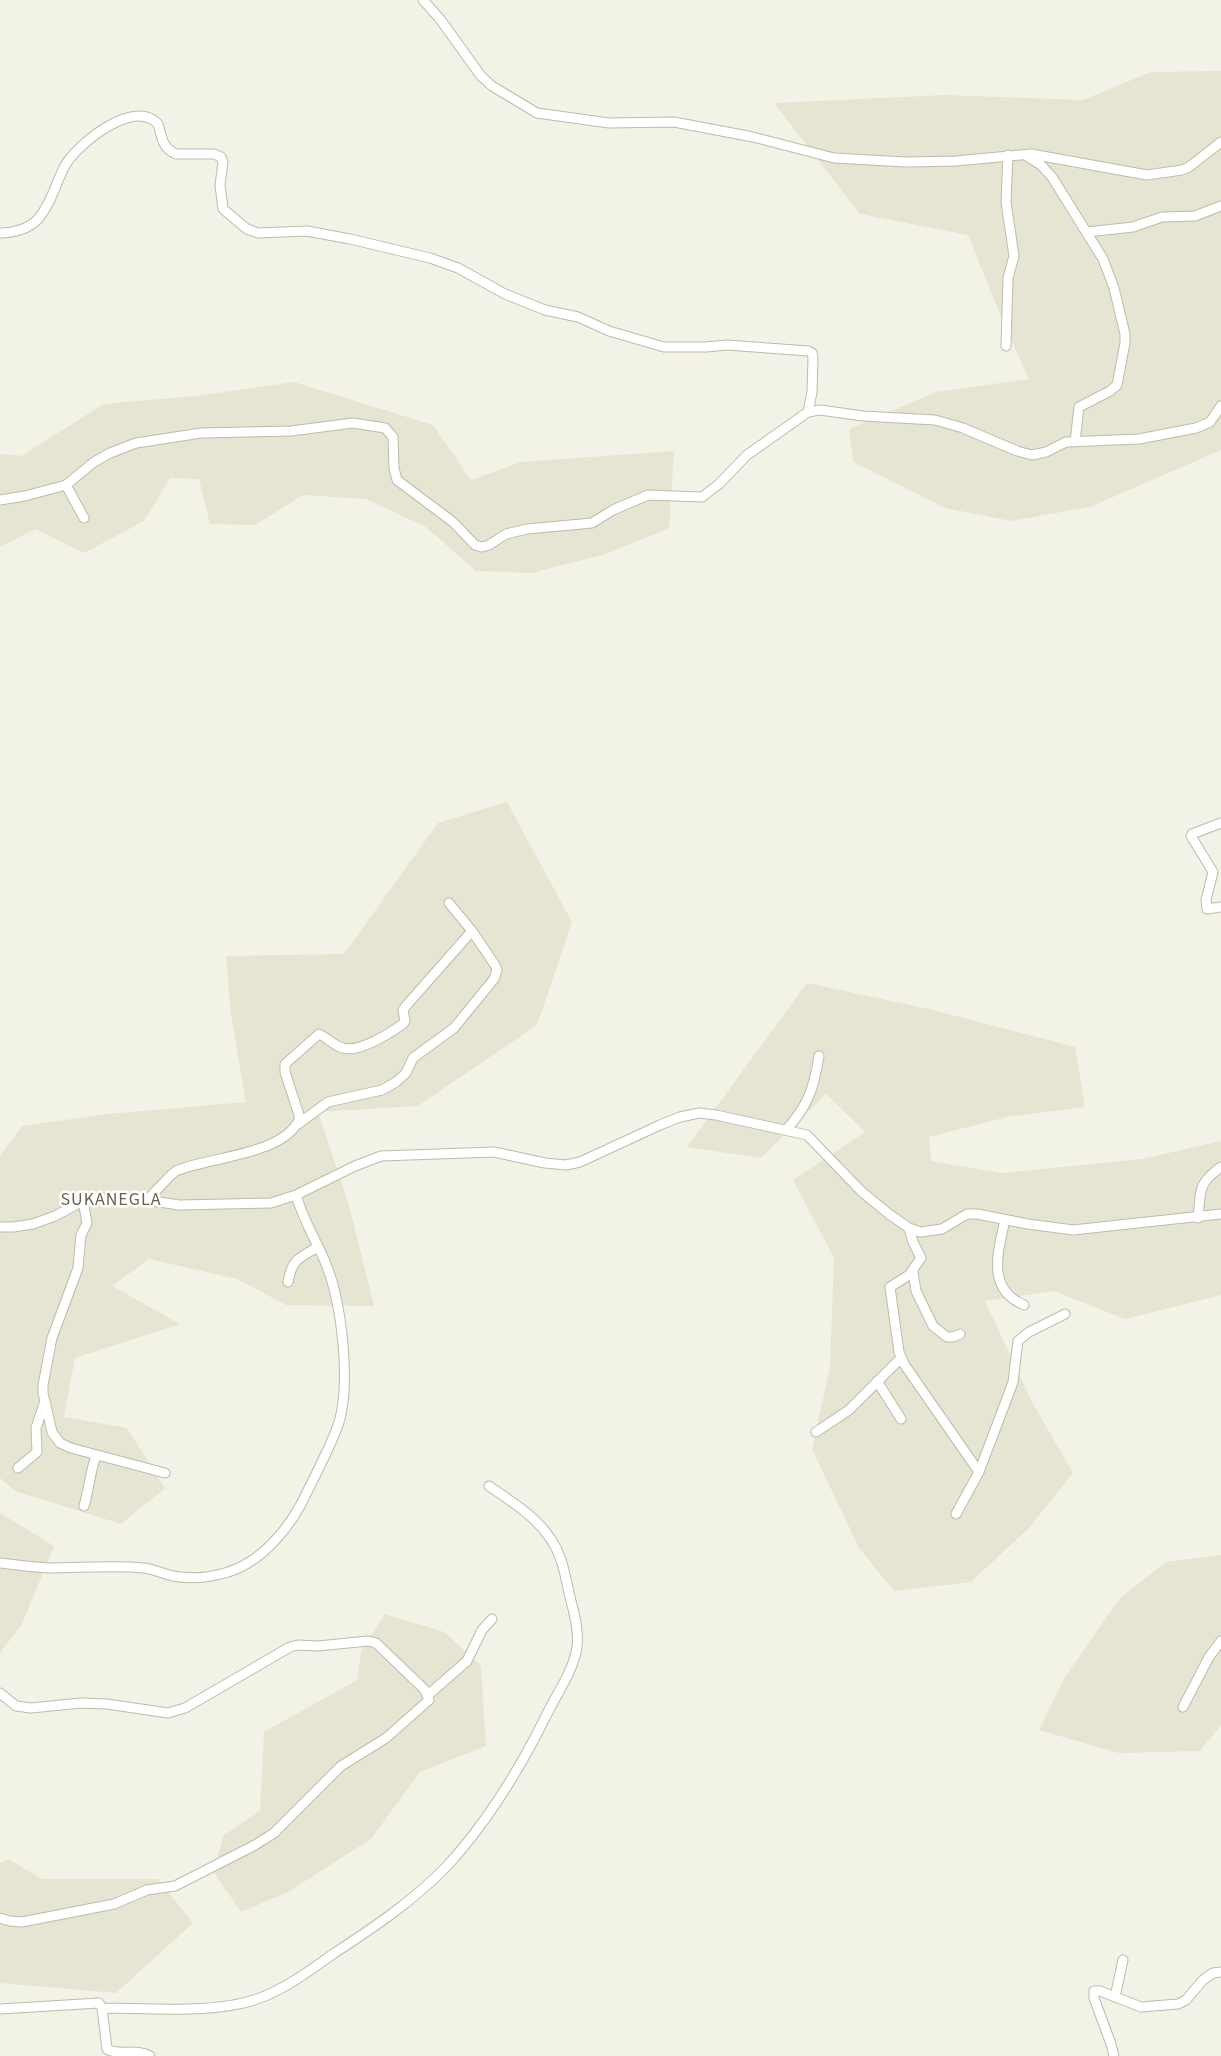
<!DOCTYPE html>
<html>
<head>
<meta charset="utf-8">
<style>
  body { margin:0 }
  canvas { display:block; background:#f2f2e6 }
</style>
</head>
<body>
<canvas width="1221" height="2056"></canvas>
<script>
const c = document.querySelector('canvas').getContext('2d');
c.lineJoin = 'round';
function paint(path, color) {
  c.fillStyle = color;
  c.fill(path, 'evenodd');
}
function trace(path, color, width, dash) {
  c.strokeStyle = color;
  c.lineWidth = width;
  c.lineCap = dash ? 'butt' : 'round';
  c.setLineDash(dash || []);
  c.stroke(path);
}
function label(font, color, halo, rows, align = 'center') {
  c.font = font + ' "Source Sans 3",sans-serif';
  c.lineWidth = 5;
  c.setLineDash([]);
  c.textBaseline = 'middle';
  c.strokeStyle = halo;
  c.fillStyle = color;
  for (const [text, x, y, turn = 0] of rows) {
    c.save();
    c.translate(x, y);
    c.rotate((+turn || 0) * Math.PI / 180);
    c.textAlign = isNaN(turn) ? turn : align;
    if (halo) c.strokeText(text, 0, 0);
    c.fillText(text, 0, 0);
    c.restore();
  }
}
const residential = new Path2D(`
  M 1221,71 L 1221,450 L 1090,507 L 1011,521 L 945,508 L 853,462 L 849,429 L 936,392 L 1029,379 L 1004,324 L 968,235 L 860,214 L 774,103 L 945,95 L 1083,100 L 1151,72 Z
  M 294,382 L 433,425 L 471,480 L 521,462 L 674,451 L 669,528 L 606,554 L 532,573 L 476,571 L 426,527 L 366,499 L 303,495 L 255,525 L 210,524 L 199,479 L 170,478 L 144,521 L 84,553 L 35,529 L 0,547 L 0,454 L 21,456 L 104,404 L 195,396 Z
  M 507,802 L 572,922 L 537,1025 L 418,1106 L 318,1112 L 350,1209 L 374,1306 L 286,1305 L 237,1279 L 149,1259 L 112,1286 L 180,1324 L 75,1358 L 64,1417 L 127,1428 L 165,1488 L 121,1524 L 15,1491 L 0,1478 L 0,1156 L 22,1126 L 108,1114 L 246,1102 L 231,1015 L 226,956 L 344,954 L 438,823 Z
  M 807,983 L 933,1010 L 1075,1047 L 1085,1107 L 1007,1117 L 929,1137 L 931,1161 L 1003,1173 L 1142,1159 L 1221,1141 L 1221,1295 L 1125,1319 L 1054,1291 L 985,1301 L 1032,1402 L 1073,1473 L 1029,1528 L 971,1582 L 894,1591 L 859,1548 L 812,1449 L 830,1367 L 834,1258 L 793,1180 L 865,1132 L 826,1094 L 761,1158 L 687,1147 Z
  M 0,1513 L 54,1546 L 22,1624 L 0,1653 Z
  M 1221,1555 L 1221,1725 L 1200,1751 L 1119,1753 L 1039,1730 L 1065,1677 L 1120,1598 L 1166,1562 Z
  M 385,1614 L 444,1632 L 481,1666 L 486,1746 L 420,1772 L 371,1839 L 288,1892 L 241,1912 L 213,1871 L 224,1835 L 260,1811 L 264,1732 L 357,1680 L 361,1651 Z
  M 8,1859 L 42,1879 L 158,1879 L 193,1923 L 116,1993 L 0,1983 L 0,1863 Z`);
const minor = new Path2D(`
  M 423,0 L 440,19 L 481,76 L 492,86 L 537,113 L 609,123 L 674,122 L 753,137 L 834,158 L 906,162 L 956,161 L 1031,154 L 1147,175 L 1182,170 L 1189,167 L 1221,142
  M 1025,155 L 1041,165 L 1052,177 L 1103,259 L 1114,288 L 1125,334 L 1125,343 L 1117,385 L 1110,391 L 1079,407 L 1075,442
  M 1087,232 L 1133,227 L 1162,217 L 1195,216 L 1221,206
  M 0,233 C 13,233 29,229 38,219 C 52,203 56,181 66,164 C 79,143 134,98 158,124 C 162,137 162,148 176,154 L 214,154 L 221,157 L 223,162 L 220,185 L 223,209 L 247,229 L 258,233 L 307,231 L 350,239 L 430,258 L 458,268 L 505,294 L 545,310 L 578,317 L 609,331 L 664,347 L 706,347 L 727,345 L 808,351 L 812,353 L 813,358 L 812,392 L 808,412 L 747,455 L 719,484 L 702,497 L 648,495 L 613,510 L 592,523 L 527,529 L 506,534 L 489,545 L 482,547 L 475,545 L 453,522 L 397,480 L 394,468 L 393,437 L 385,428 L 353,423 L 291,431 L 201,433 L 136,443 L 110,453 L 94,462 L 66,485 L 25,496 L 0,500
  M 1006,346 L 1008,278 L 1014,256 L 1006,202 L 1008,155
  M 808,412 L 820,410 L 863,416 L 935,420 L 963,428 L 1017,451 L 1032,455 L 1046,452 L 1066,442 L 1139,439 L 1196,428 L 1210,422 L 1221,406
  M 66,485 L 84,518
  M 1221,823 L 1192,834 L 1191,836 L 1213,872 L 1206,900 L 1207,909 L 1221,907
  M 298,1124 L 328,1102 L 382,1090 L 396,1082 L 406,1073 L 413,1058 L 454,1028 L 494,979 L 497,970 L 495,965 L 472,931 L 449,903
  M 786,1130 C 808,1106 814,1088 819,1056
  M 147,1200 L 171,1175 L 176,1171 C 210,1156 284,1156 300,1118 L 285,1072 L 285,1064 L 319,1034 C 328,1038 334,1046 343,1048 C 359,1053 390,1033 403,1024 L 405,1021 L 403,1010 L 405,1007 L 472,931
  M 83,1201 L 87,1223 L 81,1235 L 78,1268 L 52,1338 L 43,1385 L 43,1393 L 52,1432 L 60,1443 L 71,1448 L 165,1473
  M 1198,1218 C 1201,1191 1197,1184 1221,1167
  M 1005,1220 C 998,1252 986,1289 1024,1305
  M 0,1227 L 13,1227 L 33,1224 L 55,1216 L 83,1201 L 97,1199 L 133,1198 L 179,1205 L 271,1203 L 296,1195 L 355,1166 L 381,1156 L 494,1152 L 545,1163 L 566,1165 L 580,1162 L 660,1125 L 680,1117 L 699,1113 L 716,1115 L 807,1135 L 862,1192 L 889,1214 L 909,1228 L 920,1232 L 942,1229 L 967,1214 L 977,1214 L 1028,1224 L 1073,1230 L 1221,1214
  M 909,1228 L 913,1242 L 921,1258 L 909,1275 L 890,1287 L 899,1352 L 904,1364 L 979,1472
  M 913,1272 L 916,1291 L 933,1326 L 947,1337 L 953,1337 L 960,1334
  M 288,1282 C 292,1259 299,1258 318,1247
  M 877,1381 L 901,1419
  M 816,1432 L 849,1410 L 901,1358
  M 18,1468 L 37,1452 L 36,1428 L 45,1401
  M 84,1506 C 89,1489 90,1472 96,1456
  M 956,1514 L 979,1472 L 1009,1393 L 1013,1382 L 1018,1341 L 1029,1332 L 1065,1314
  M 0,1563 C 16,1565 33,1567 49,1568 C 80,1568 112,1565 144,1568 C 154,1569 163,1574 173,1576 C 189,1579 205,1578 221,1574 C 261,1565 292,1526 308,1490 C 318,1470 329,1449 337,1428 C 352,1388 342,1304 326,1264 C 316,1240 304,1222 296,1195
  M 0,1693 L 16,1706 L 31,1708 L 81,1703 L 107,1704 L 168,1713 L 185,1708 L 290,1647 L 298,1645 L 318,1646 L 368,1641 L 376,1643 L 425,1690 L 429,1700 L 386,1738 L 341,1766 L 274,1833 L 255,1845 L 175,1886 L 147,1890 L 114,1904 L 22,1922 L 10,1921 L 0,1918
  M 428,1695 L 467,1661 L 482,1630 L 492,1619
  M 1183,1707 L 1209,1657 L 1221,1641
  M 1115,1997 L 1123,1960
  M 102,2008 C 150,2008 221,2015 265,1996 C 289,1986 312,1969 333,1954 C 373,1928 413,1901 446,1867 C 488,1822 521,1767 548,1712 C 558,1692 574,1669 577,1647 C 579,1630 574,1613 570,1597 C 567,1584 565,1572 561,1560 C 550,1525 517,1505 489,1486
  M 0,2009 L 99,2003 L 102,2008 L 107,2049 C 117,2056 137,2048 150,2056
  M 1114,2056 L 1111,2044 L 1094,1998 L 1094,1991 L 1100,1991 L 1141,2007 L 1178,2004 L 1186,2000 L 1203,1980 L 1213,1973 L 1221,1972`);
const quarterNames = [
  ["SUKANEGLA",111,1201]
];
paint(residential, '#e6e5d4');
trace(minor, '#bdbca9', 11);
trace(minor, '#fff', 9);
c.letterSpacing = '1px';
label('18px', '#67634d', '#fff', quarterNames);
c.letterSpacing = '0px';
</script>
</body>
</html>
